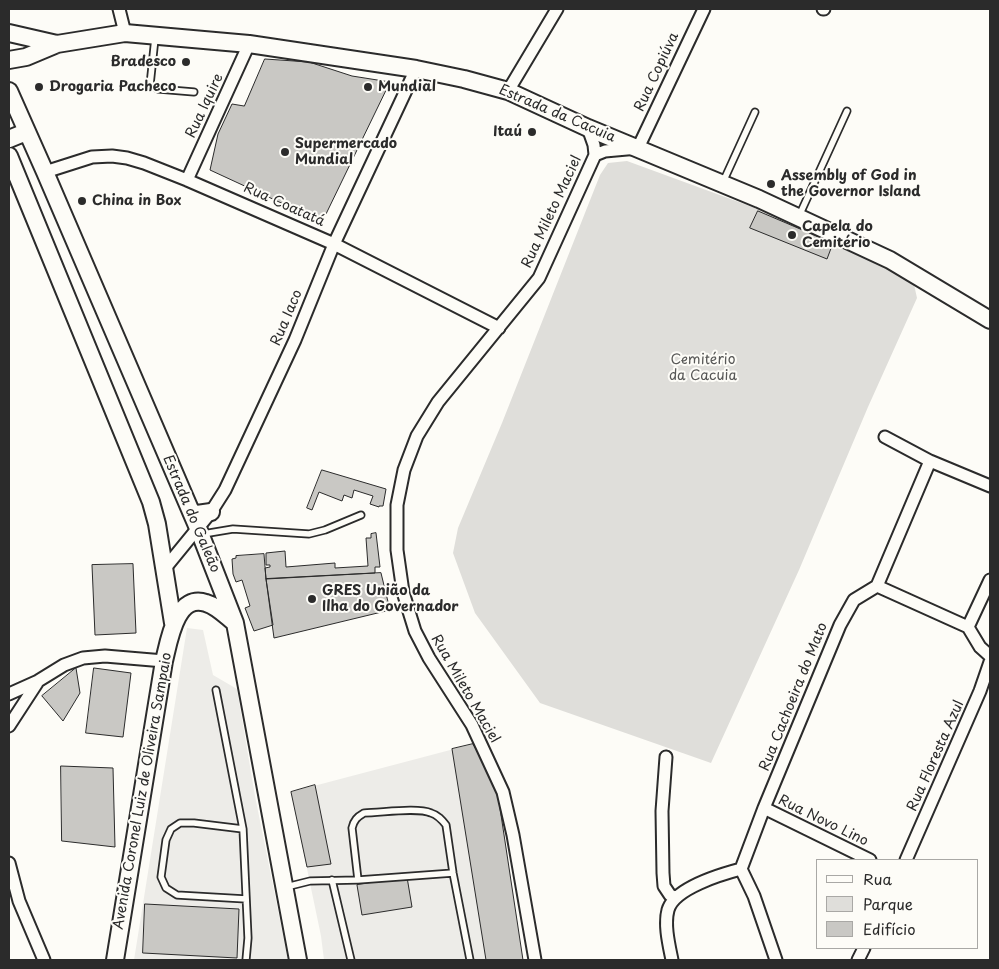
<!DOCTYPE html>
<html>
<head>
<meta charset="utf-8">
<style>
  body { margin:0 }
  #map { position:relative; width:999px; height:969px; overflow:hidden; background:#fdfcf7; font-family:"Playpen Sans",sans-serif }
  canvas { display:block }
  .frame { position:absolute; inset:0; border:10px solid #2b2b2b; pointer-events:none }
  .legend { position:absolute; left:816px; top:859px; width:162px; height:90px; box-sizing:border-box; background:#fdfcf7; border:1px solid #a9a8a5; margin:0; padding:6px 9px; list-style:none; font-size:15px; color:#2b2b2b }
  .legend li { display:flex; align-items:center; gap:10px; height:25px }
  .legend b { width:25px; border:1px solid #a9a8a5 }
</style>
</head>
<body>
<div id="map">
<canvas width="999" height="969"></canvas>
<div class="frame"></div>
<ul class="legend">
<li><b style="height:6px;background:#fdfcf7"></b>Rua</li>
<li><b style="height:14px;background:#dfdeda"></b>Parque</li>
<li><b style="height:14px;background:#c9c8c4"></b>Edifício</li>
</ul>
</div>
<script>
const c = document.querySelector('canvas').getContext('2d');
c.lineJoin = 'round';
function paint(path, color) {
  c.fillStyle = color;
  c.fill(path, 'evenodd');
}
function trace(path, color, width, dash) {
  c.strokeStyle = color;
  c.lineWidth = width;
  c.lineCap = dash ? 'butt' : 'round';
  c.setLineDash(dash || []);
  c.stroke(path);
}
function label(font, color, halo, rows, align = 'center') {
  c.font = font + ' "Playpen Sans",sans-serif';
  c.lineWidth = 4;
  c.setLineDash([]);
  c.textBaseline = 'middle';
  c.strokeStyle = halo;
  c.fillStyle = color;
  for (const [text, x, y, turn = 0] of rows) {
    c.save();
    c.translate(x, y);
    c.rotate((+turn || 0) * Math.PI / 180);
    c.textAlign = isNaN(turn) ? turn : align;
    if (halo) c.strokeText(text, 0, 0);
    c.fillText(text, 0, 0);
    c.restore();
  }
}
const built = new Path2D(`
  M 187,628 L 203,630 L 213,675 L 237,689 L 255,796 L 288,960 L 134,960 Z
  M 473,744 L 496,782 L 523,960 L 324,960 L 321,936 L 291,792 Z`);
const green = new Path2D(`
  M 627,161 L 747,205 L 890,263 L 913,280 L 917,298 L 868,407 L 799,570 L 711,763 L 540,703 L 475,613 L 453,553 L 458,528 L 502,423 L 600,175 L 608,163 Z`);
const building = new Path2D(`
  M 265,59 L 309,62 L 352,76 L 390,82 L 326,214 L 316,219 L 210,170 L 218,134 L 232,104 L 244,106 Z
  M 758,211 L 833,243 L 827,259 L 750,228 Z
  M 322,470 L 386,489 L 383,506 L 379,506 L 379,507 L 370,504 L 373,496 L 354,490 L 352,498 L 344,495 L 342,501 L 319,492 L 312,510 L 307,508 Z
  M 376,533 L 380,567 L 375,567 L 375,573 L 266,579 L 265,568 L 270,567 L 270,565 L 266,565 L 266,553 L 285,551 L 286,567 L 335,563 L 335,568 L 368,566 L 366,538 L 371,538 L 371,534 Z
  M 264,554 L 266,579 L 273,625 L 254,631 L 245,608 L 250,606 L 242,580 L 236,582 L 233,574 L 232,559 L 236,558 L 236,556 Z
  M 133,564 L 136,633 L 95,635 L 92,565 Z
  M 381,573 L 390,610 L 274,638 L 266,579 Z
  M 76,668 L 80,693 L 63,721 L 42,696 Z
  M 94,668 L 131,673 L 123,737 L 86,733 Z
  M 473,744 L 496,782 L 523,960 L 486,960 L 452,749 Z
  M 61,766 L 113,768 L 115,847 L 62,841 Z
  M 315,785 L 331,864 L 307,867 L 291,792 Z
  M 407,877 L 412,907 L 362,915 L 357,885 Z
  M 145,904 L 239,909 L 237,958 L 143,953 Z`);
const lane = new Path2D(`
  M 155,38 L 150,85 L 158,89 L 194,92
  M 723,182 L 755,112
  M 799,216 L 847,111
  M 203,534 L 233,529 L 309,534 L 325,530 L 361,515
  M 216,690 L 243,829 L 248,938 L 246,960
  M 243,829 L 194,823 L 180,823 L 171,829 L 166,840 L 161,877 L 166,888 L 177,895 L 246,899
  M 332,880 L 351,960
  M 358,880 L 352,828 C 354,820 357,817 364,813 C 381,813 417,807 431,813 C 438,815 442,820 446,825 L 453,873 L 470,960
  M 286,887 L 310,881 L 358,880 L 453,873`);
const street = new Path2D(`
  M 119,9 L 125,33
  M 823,9 L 824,9
  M 508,91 L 557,9
  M 588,128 L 594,145 L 595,155
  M 45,172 L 92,157 L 112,156 L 127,158 L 144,163 L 187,180 L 334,244 L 499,328
  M 187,180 L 249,44
  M 885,437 L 930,461 L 990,486
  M 166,567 L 211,512 L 225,490 L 295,340 L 334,244 L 416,69
  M 877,586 L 968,627 L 980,647 L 990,656
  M 968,627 L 990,580
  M 9,694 L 38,681 L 64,665 L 83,658 L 105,656 L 164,661
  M 9,726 L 37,683
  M 666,757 L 662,811 L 663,873 L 664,886 L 670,895 L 675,897
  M 764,808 L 870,860
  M 906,860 L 980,691 L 990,662
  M 9,863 L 19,901 L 44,960
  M 535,960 L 513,835 L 503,792 L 472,725 L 429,658 L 415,631 L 403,592 L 397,550 L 397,505 L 404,470 L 417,436 L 438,402 L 539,278 L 595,155 L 605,151 L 638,148 L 704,9
  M 672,960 C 669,945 664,925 668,910 C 674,888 722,874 741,869
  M 776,960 L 754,896 L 741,869 L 764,808 L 840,625 L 854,600 L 877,586 L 930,461
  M 858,960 L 864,948`);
const secondary = new Path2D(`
  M 9,33 L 57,44
  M 9,60 L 26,57 L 57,44 L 125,33 L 249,44 L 416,69 L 464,79 L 508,91 L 588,128 L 759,199 L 890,260 L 990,320
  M 9,91 L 45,172 L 198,528 L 235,623 L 298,960
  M 9,139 L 26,132
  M 9,156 L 151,502 L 157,524 L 173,623
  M 191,512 L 197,514 L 211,512
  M 115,960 L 164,661 C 169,641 176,593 206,603 C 217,606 226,616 235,623`);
const markers = [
  [186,62,5,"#2b2b2b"],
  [39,87,5,"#2b2b2b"],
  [368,87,5,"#2b2b2b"],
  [532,132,5,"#2b2b2b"],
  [285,152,5,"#2b2b2b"],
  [771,184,5,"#2b2b2b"],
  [82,201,5,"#2b2b2b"],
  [792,235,5,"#2b2b2b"],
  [312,599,5,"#2b2b2b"]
];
const poiNames = [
  ["Bradesco",176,62,"right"],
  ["Drogaria Pacheco",49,87],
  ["Mundial",378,87],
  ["Itaú",522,132,"right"],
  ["Supermercado",295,144],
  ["Mundial",295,160],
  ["Assembly of God in",781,176],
  ["the Governor Island",781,192],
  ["China in Box",92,201],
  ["Capela do",802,227],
  ["Cemitério",802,243],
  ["GRES União da",322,591],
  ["Ilha do Governador",322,607]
];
const streetNames = [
  ["Rua Copiúva",657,72,-65],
  ["Rua Iquire",205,106,-65],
  ["Estrada da Cacuia",557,114,23],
  ["Rua Coatatá",284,205,24],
  ["Rua Mileto Maciel",552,212,-65],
  ["Rua Iaco",287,318,-67],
  ["Estrada do Galeão",191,514,67],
  ["Rua Mileto Maciel",465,689,60],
  ["Rua Cachoeira do Mato",794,697,-68],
  ["Rua Floresta Azul",936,756,-66],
  ["Avenida Coronel Luiz de Oliveira Sampaio",143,791,-80],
  ["Rua Novo Lino",823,821,26]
];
const parkNames = [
  ["Cemitério",703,360],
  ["da Cacuia",703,376]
];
paint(built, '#edece8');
paint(green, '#dfdeda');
paint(building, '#c9c8c4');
trace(building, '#2b2b2b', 1);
trace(lane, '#2b2b2b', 9);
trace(street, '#2b2b2b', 15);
trace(secondary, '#2b2b2b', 20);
trace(lane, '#fdfcf7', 5.5);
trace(street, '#fdfcf7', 11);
trace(secondary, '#fdfcf7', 16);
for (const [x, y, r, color] of markers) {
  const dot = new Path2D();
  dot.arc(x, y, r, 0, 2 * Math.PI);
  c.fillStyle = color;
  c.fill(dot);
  trace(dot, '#fdfcf7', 2);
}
label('bold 14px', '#2b2b2b', '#fdfcf7', poiNames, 'left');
label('14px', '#2b2b2b', '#fdfcf7', streetNames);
label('14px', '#585857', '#fdfcf7', parkNames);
</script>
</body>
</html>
